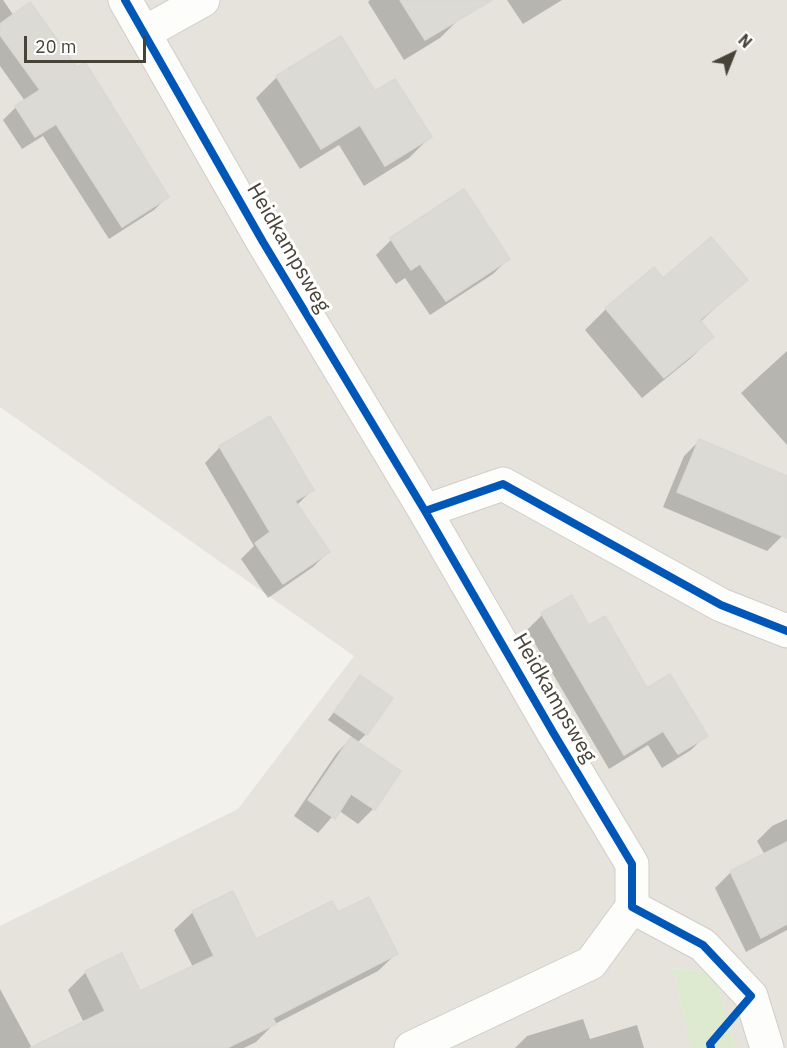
<!DOCTYPE html>
<html>
<head>
<meta charset="utf-8">
<style>
  body { margin:0 }
  #map { position:relative; width:787px; height:1048px; overflow:hidden; background:#f2f1ec; font-family:"IBM Plex Sans",sans-serif }
  canvas { display:block }
  .north { position:absolute; left:703px; top:24px; width:60px; height:60px; -webkit-text-stroke:4px #fff; paint-order:stroke; rotate:43deg; font-size:16px; font-weight:700; line-height:24px; text-align:center; color:#474339 }
  .north::after { content:''; display:block; margin:auto; width:21px; height:27px; background:#474339; clip-path:polygon(50% 0,100% 100%,50% 72%,0 100%) }
  .scale { position:absolute; left:24px; top:36px; width:122px; height:27px; box-sizing:border-box; border:3px solid #474339; border-top:0; padding-left:8px; font-size:18px; line-height:21px; white-space:nowrap; color:#474339; -webkit-text-stroke:4px #fff; paint-order:stroke }
</style>
</head>
<body>
<div id="map">
<canvas width="787" height="1048"></canvas>
<div class="north">N</div>
<div class="scale">20 m</div>
</div>
<script>
const c = document.querySelector('canvas').getContext('2d');
c.lineJoin = 'round';
function paint(path, color) {
  c.fillStyle = color;
  c.fill(path, 'evenodd');
}
function trace(path, color, width, dash) {
  c.strokeStyle = color;
  c.lineWidth = width;
  c.lineCap = dash ? 'butt' : 'round';
  c.setLineDash(dash || []);
  c.stroke(path);
}
function label(font, color, halo, rows, align = 'center') {
  c.font = font + ' "IBM Plex Sans",sans-serif';
  c.lineWidth = 6;
  c.setLineDash([]);
  c.textBaseline = 'middle';
  c.strokeStyle = halo;
  c.fillStyle = color;
  for (const [text, x, y, turn = 0] of rows) {
    c.save();
    c.translate(x, y);
    c.rotate((+turn || 0) * Math.PI / 180);
    c.textAlign = isNaN(turn) ? turn : align;
    if (halo) c.strokeText(text, 0, 0);
    c.fillText(text, 0, 0);
    c.restore();
  }
}
const residential = new Path2D(`
  M 0,0 L 787,0 L 787,1048 L 736,1048 L 714,973 L 673,968 L 691,1048 L 0,1048 L 0,926 L 238,809 L 354,656 L 0,407 Z`);
const green = new Path2D(`
  M 673,968 L 714,973 L 736,1048 L 691,1048 Z`);
const shadow = new Path2D(`
  M 0,0 L 3,0 L 14,16 L 167,197 L 154,210 L 109,239 L 43,136 L 22,149 L 3,120 L 16,107 L 25,101 L 0,66 Z
  M 370,0 L 451,0 L 461,17 L 440,38 L 404,60 L 368,2 Z
  M 507,0 L 562,0 L 523,24 Z
  M 277,77 L 375,93 L 430,137 L 409,158 L 364,186 L 339,145 L 300,169 L 256,98 Z
  M 463,191 L 508,259 L 493,274 L 430,315 L 405,278 L 396,284 L 376,255 L 391,240 Z
  M 663,280 L 746,280 L 700,322 L 712,337 L 691,358 L 642,398 L 585,330 L 606,309 Z
  M 787,351 L 787,445 L 741,393 Z
  M 699,441 L 787,477 L 787,524 L 782,536 L 767,551 L 663,507 L 684,456 Z
  M 220,447 L 312,490 L 296,506 L 328,552 L 313,567 L 268,598 L 241,559 L 254,546 L 205,463 Z
  M 571,597 L 588,627 L 647,690 L 706,735 L 691,750 L 662,768 L 648,745 L 609,769 L 527,630 L 542,615 Z
  M 360,677 L 366,734 L 357,743 L 399,772 L 373,809 L 358,824 L 338,810 L 318,833 L 294,816 L 336,754 L 352,737 L 328,720 Z
  M 787,819 L 787,930 L 746,952 L 715,888 L 730,873 L 765,855 L 757,841 L 772,826 Z
  M 193,912 L 256,942 L 337,914 L 397,953 L 378,971 L 273,1025 L 256,1042 L 244,1048 L 34,1048 L 84,1023 L 68,990 L 86,972 L 121,955 L 140,993 L 193,967 L 174,930 Z
  M 0,989 L 32,1048 L 0,1048 Z
  M 583,1019 L 590,1039 L 637,1025 L 644,1048 L 515,1048 L 527,1036 Z`);
const building = new Path2D(`
  M 400,0 L 492,0 L 425,40 Z
  M 30,2 L 77,67 L 85,62 L 169,197 L 122,227 L 56,124 L 35,137 L 15,106 L 40,90 L 0,35 L 0,24 Z
  M 341,36 L 375,91 L 395,79 L 432,137 L 385,166 L 360,125 L 321,149 L 276,76 Z
  M 464,189 L 510,259 L 446,301 L 420,264 L 411,270 L 390,238 Z
  M 711,237 L 748,280 L 700,320 L 714,337 L 664,378 L 605,308 L 654,267 L 663,278 Z
  M 270,416 L 314,490 L 295,501 L 330,552 L 283,584 L 255,543 L 270,532 L 219,446 Z
  M 699,439 L 787,476 L 787,538 L 677,492 Z
  M 572,595 L 589,625 L 605,616 L 647,688 L 670,674 L 708,736 L 678,754 L 663,731 L 624,755 L 541,613 Z
  M 360,675 L 393,698 L 367,735 L 334,712 Z
  M 351,737 L 401,771 L 375,810 L 351,794 L 335,819 L 308,800 Z
  M 787,842 L 787,924 L 761,938 L 730,871 Z
  M 233,891 L 256,939 L 332,901 L 338,912 L 369,897 L 398,954 L 273,1018 L 276,1024 L 227,1048 L 30,1048 L 105,1011 L 85,971 L 122,953 L 140,991 L 214,956 L 192,911 Z`);
const minor = new Path2D(`
  M 125,0 L 263,242 L 425,511 L 554,734 L 632,864 L 632,907
  M 144,33 L 203,0
  M 425,511 L 503,484 L 721,605 L 787,631
  M 632,907 L 703,945 L 751,996 L 767,1048
  M 411,1048 L 591,963 L 632,907`);
const cycleway = new Path2D(`
  M 125,0 L 263,242 L 425,511 L 554,734 L 632,864 L 632,907 L 703,945 L 751,996 L 710,1044 L 711,1048
  M 425,511 L 503,484 L 721,605 L 787,631`);
const streetNames = [
  ["Heidkampsweg",288,248,60],
  ["Heidkampsweg",554,698,60]
];
paint(residential, '#e5e3db');
paint(green, '#ddeacf');
paint(shadow, '#0003');
paint(building, '#dbdad5');
trace(building, '#dad8d2', 1.5);
trace(minor, '#d0ceca', 35);
trace(minor, '#fdfdfc', 33);
trace(cycleway, '#0057b8', 8);
label('21px', '#474339', '#fff', streetNames);
</script>
</body>
</html>
